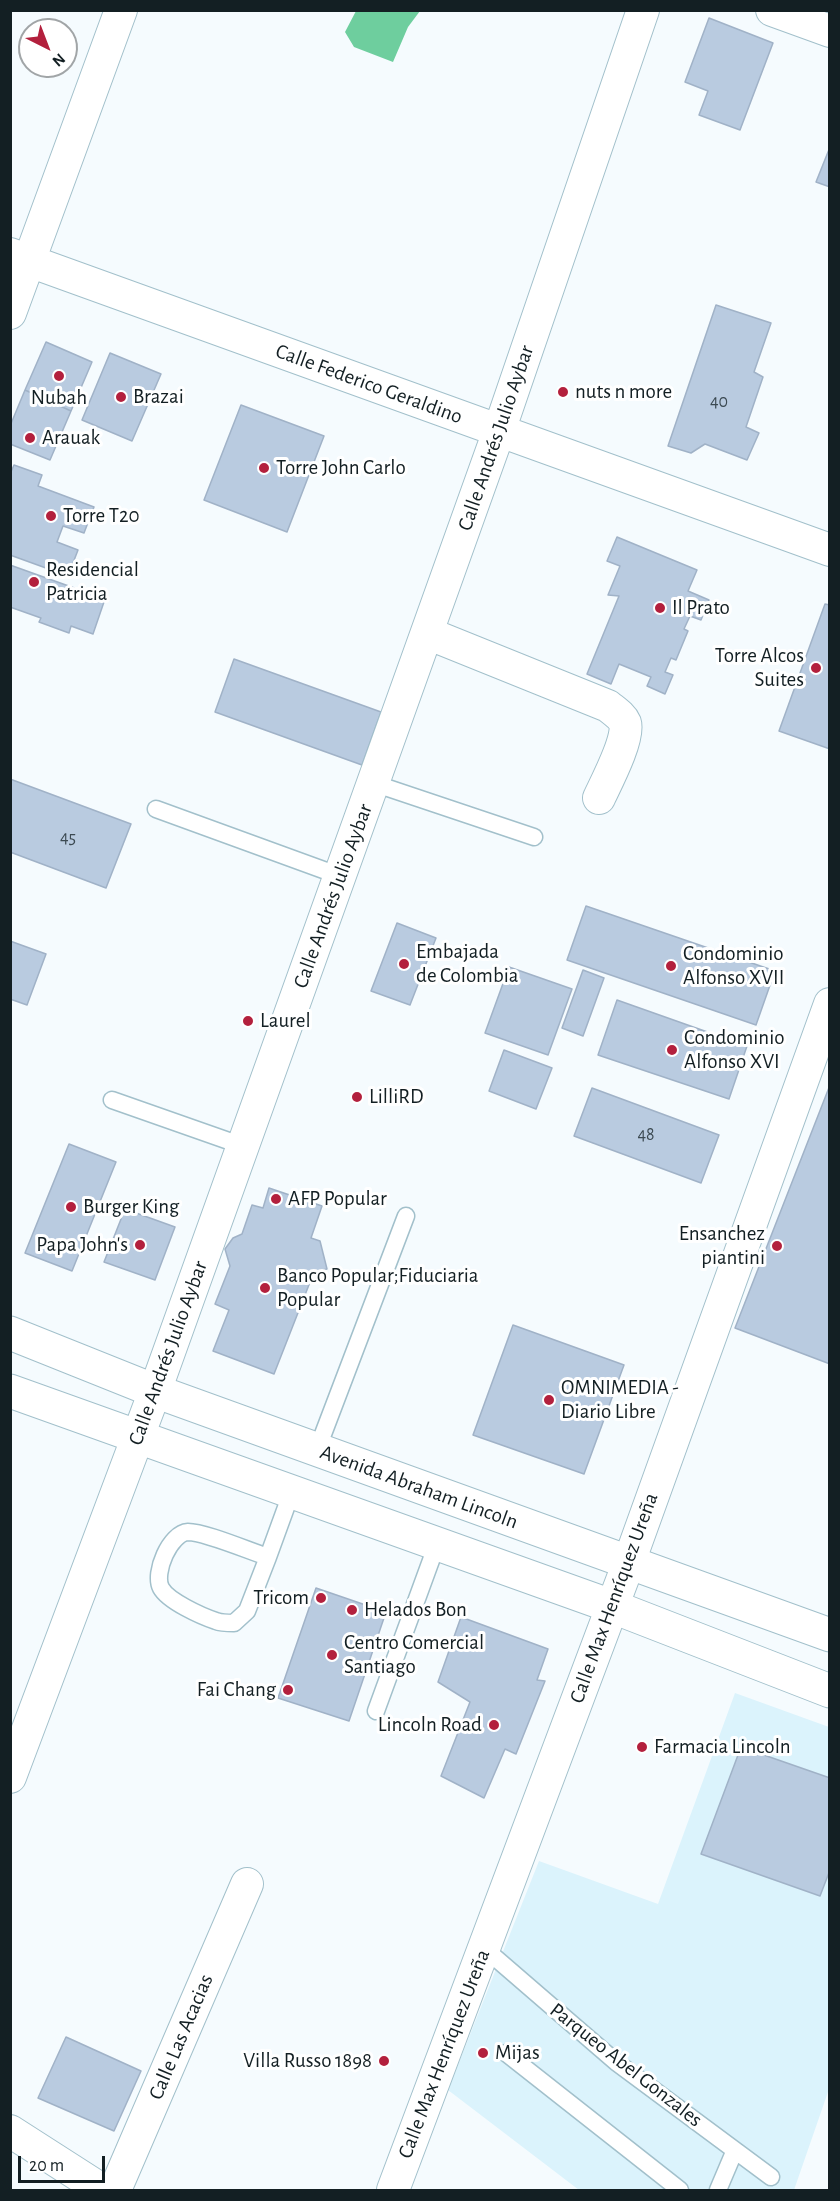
<!DOCTYPE html>
<html>
<head>
<meta charset="utf-8">
<style>
  body { margin:0 }
  #map { position:relative; width:840px; height:2201px; overflow:hidden; background:#f5fbfe; font-family:"Alegreya Sans",sans-serif }
  canvas { display:block }
  .frame { position:absolute; inset:0; border:12px solid #131f23; pointer-events:none }
  .north { position:absolute; left:18px; top:18px; width:60px; height:60px; box-sizing:border-box; background:#fff; border:2px solid #a1a5a7; border-radius:50%; rotate:138deg; font-size:16px; font-weight:700; line-height:24px; text-align:center; color:#131f23 }
  .north::after { content:''; display:block; margin:auto; width:21px; height:27px; background:#b3203d; clip-path:polygon(50% 0,100% 100%,50% 72%,0 100%) }
  .scale { position:absolute; left:18px; top:2156px; width:87px; height:27px; box-sizing:border-box; border:3px solid #131f23; border-top:0; padding-left:8px; font-size:18px; line-height:21px; white-space:nowrap; color:#131f23; -webkit-text-stroke:4px #fff; paint-order:stroke }
</style>
</head>
<body>
<div id="map">
<canvas width="840" height="2201"></canvas>
<div class="frame"></div>
<div class="north">N</div>
<div class="scale">20 m</div>
</div>
<script>
const c = document.querySelector('canvas').getContext('2d');
c.lineJoin = 'round';
function paint(path, color) {
  c.fillStyle = color;
  c.fill(path, 'evenodd');
}
function trace(path, color, width, dash) {
  c.strokeStyle = color;
  c.lineWidth = width;
  c.lineCap = dash ? 'butt' : 'round';
  c.setLineDash(dash || []);
  c.stroke(path);
}
function label(font, color, halo, rows, align = 'center') {
  c.font = font + ' "Alegreya Sans",sans-serif';
  c.lineWidth = 6;
  c.setLineDash([]);
  c.textBaseline = 'middle';
  c.strokeStyle = halo;
  c.fillStyle = color;
  for (const [text, x, y, turn = 0] of rows) {
    c.save();
    c.translate(x, y);
    c.rotate((+turn || 0) * Math.PI / 180);
    c.textAlign = isNaN(turn) ? turn : align;
    if (halo) c.strokeText(text, 0, 0);
    c.fillText(text, 0, 0);
    c.restore();
  }
}
const built = new Path2D(`
  M 735,1693 L 829,1727 L 829,2089 L 794,2190 L 579,2190 L 448,2090 L 539,1861 L 658,1904 Z`);
const forest = new Path2D(`
  M 356,11 L 356,10 L 420,11 L 408,27 L 393,62 L 354,47 L 345,32 Z`);
const building = new Path2D(`
  M 709,18 L 773,43 L 740,130 L 699,115 L 708,91 L 685,82 Z
  M 830,147 L 830,187 L 816,182 Z
  M 716,305 L 771,323 L 754,372 L 763,377 L 746,427 L 759,433 L 747,460 L 705,444 L 691,453 L 668,446 Z
  M 46,342 L 92,362 L 71,411 L 25,390 Z
  M 110,353 L 161,374 L 132,441 L 82,420 Z
  M 25,390 L 71,411 L 50,460 L 10,444 L 10,426 Z
  M 241,405 L 324,436 L 287,532 L 204,500 Z
  M 14,465 L 42,475 L 38,486 L 94,507 L 84,533 L 63,526 L 57,542 L 78,550 L 68,576 L 10,555 L 10,474 Z
  M 617,537 L 697,570 L 688,591 L 709,600 L 701,620 L 690,616 L 684,629 L 688,631 L 676,660 L 671,658 L 665,672 L 673,675 L 665,694 L 647,686 L 651,677 L 619,664 L 611,684 L 587,674 L 619,596 L 608,595 L 620,566 L 607,561 Z
  M 10,565 L 105,599 L 93,634 L 71,626 L 69,633 L 39,622 L 41,618 L 10,607 Z
  M 825,604 L 830,605 L 830,749 L 779,731 Z
  M 234,659 L 381,712 L 362,765 L 215,712 Z
  M 10,779 L 131,824 L 106,888 L 10,852 Z
  M 586,906 L 775,971 L 756,1025 L 567,960 Z
  M 397,923 L 436,938 L 410,1005 L 371,991 Z
  M 10,941 L 46,954 L 27,1005 L 10,999 Z
  M 509,967 L 572,989 L 548,1055 L 485,1033 Z
  M 583,970 L 604,978 L 583,1036 L 562,1028 Z
  M 617,1000 L 747,1046 L 729,1099 L 598,1055 Z
  M 504,1050 L 552,1068 L 536,1109 L 489,1091 Z
  M 830,1085 L 830,1364 L 735,1328 Z
  M 592,1088 L 719,1135 L 701,1183 L 574,1136 Z
  M 69,1144 L 116,1162 L 72,1271 L 25,1253 Z
  M 269,1188 L 322,1206 L 311,1238 L 320,1241 L 327,1269 L 314,1272 L 274,1374 L 213,1351 L 229,1310 L 215,1304 L 230,1266 L 225,1249 L 233,1238 L 242,1234 L 252,1205 L 263,1208 Z
  M 125,1209 L 175,1227 L 155,1280 L 104,1262 Z
  M 513,1325 L 624,1365 L 584,1474 L 473,1435 Z
  M 316,1588 L 386,1612 L 349,1721 L 278,1698 Z
  M 461,1617 L 548,1649 L 537,1680 L 545,1681 L 516,1754 L 505,1749 L 484,1798 L 441,1776 L 470,1702 L 438,1682 Z
  M 741,1747 L 830,1778 L 830,1870 L 820,1896 L 701,1854 Z
  M 66,2037 L 141,2071 L 114,2131 L 38,2098 Z`);
const service = new Path2D(`
  M 373,783 L 534,837
  M 156,809 L 340,876
  M 112,1100 L 243,1146
  M 317,1450 L 406,1216
  M 268,1557 L 247,1611 L 234,1623 C 228,1623 221,1623 216,1621 C 201,1616 168,1601 161,1588 C 153,1573 170,1533 188,1532 C 205,1532 249,1551 268,1557 L 292,1491
  M 376,1711 L 437,1544
  M 484,1948 L 616,2062 L 771,2177
  M 506,2053 L 680,2190
  M 718,2190 L 735,2150`);
const minor = new Path2D(`
  M 772,10 L 830,31
  M 10,254 L 830,550
  M 10,313 L 121,10
  M 427,633 L 608,706 C 614,711 622,716 625,723 C 630,737 606,783 599,798
  M 10,1777 L 155,1391 L 373,783 L 499,431 L 643,10
  M 10,2131 L 102,2190
  M 115,2190 L 247,1884
  M 393,2190 L 629,1562 L 830,1004`);
const secondary = new Path2D(`
  M 10,1333 L 155,1391 L 830,1635
  M 10,1391 L 611,1606 L 830,1691`);
const markers = [
  [59,376,6,"#b3203d"],
  [563,392,6,"#b3203d"],
  [121,397,6,"#b3203d"],
  [30,438,6,"#b3203d"],
  [264,468,6,"#b3203d"],
  [51,516,6,"#b3203d"],
  [34,582,6,"#b3203d"],
  [660,608,6,"#b3203d"],
  [816,668,6,"#b3203d"],
  [404,964,6,"#b3203d"],
  [671,966,6,"#b3203d"],
  [248,1021,6,"#b3203d"],
  [672,1050,6,"#b3203d"],
  [357,1097,6,"#b3203d"],
  [276,1199,6,"#b3203d"],
  [71,1207,6,"#b3203d"],
  [140,1245,6,"#b3203d"],
  [777,1246,6,"#b3203d"],
  [265,1288,6,"#b3203d"],
  [549,1400,6,"#b3203d"],
  [321,1598,6,"#b3203d"],
  [352,1610,6,"#b3203d"],
  [332,1655,6,"#b3203d"],
  [288,1690,6,"#b3203d"],
  [494,1725,6,"#b3203d"],
  [642,1747,6,"#b3203d"],
  [483,2053,6,"#b3203d"],
  [384,2061,6,"#b3203d"]
];
const numberNames = [
  ["40",719,402],
  ["45",68,838],
  ["48",646,1135]
];
const streetNames = [
  ["Calle Federico Geraldino",369,384,20],
  ["Calle Andrés Julio Aybar",496,438,-71],
  ["Calle Andrés Julio Aybar",333,896,-70],
  ["Calle Andrés Julio Aybar",168,1353,-70],
  ["Avenida Abraham Lincoln",419,1487,20],
  ["Calle Max Henríquez Ureña",614,1598,-70],
  ["Calle Las Acacias",181,2037,-67],
  ["Calle Max Henríquez Ureña",444,2054,-69],
  ["Parqueo Abel Gonzales",626,2065,38]
];
const poiNames = [
  ["nuts n more",575,392],
  ["Brazai",133,397],
  ["Nubah",59,398,"center"],
  ["Arauak",42,438],
  ["Torre John Carlo",276,468],
  ["Torre T20",63,516],
  ["Residencial",46,570],
  ["Patricia",46,594],
  ["Il Prato",672,608],
  ["Torre Alcos",804,656,"right"],
  ["Suites",804,680,"right"],
  ["Embajada",416,952],
  ["de Colombia",416,976],
  ["Condominio",683,954],
  ["Alfonso XVII",683,978],
  ["Laurel",260,1021],
  ["Condominio",684,1038],
  ["Alfonso XVI",684,1062],
  ["LilliRD",369,1097],
  ["AFP Popular",288,1199],
  ["Burger King",83,1207],
  ["Ensanchez",765,1234,"right"],
  ["piantini",765,1258,"right"],
  ["Papa John's",128,1245,"right"],
  ["Banco Popular;Fiduciaria",277,1276],
  ["Popular",277,1300],
  ["OMNIMEDIA -",561,1388],
  ["Diario Libre",561,1412],
  ["Tricom",309,1598,"right"],
  ["Helados Bon",364,1610],
  ["Centro Comercial",344,1643],
  ["Santiago",344,1667],
  ["Fai Chang",276,1690,"right"],
  ["Lincoln Road",482,1725,"right"],
  ["Farmacia Lincoln",654,1747],
  ["Mijas",495,2053],
  ["Villa Russo 1898",372,2061,"right"]
];
paint(built, '#dbf3fc');
paint(forest, '#6ece9e');
paint(building, '#b9cbe0');
trace(building, '#a0b2c7', 1.5);
trace(service, '#a2c0cb', 19);
trace(minor, '#a2c0cb', 34);
trace(secondary, '#a2c0cb', 35);
trace(service, '#fff', 16);
trace(minor, '#fff', 32);
trace(secondary, '#fff', 33);
for (const [x, y, r, color] of markers) {
  const dot = new Path2D();
  dot.arc(x, y, r, 0, 2 * Math.PI);
  c.fillStyle = color;
  c.fill(dot);
  trace(dot, '#fff', 2);
}
label('18px', '#3c4a52', null, numberNames);
label('21px', '#131f23', '#fff', streetNames);
label('21px', '#131f23', '#fff', poiNames, 'left');
</script>
</body>
</html>
